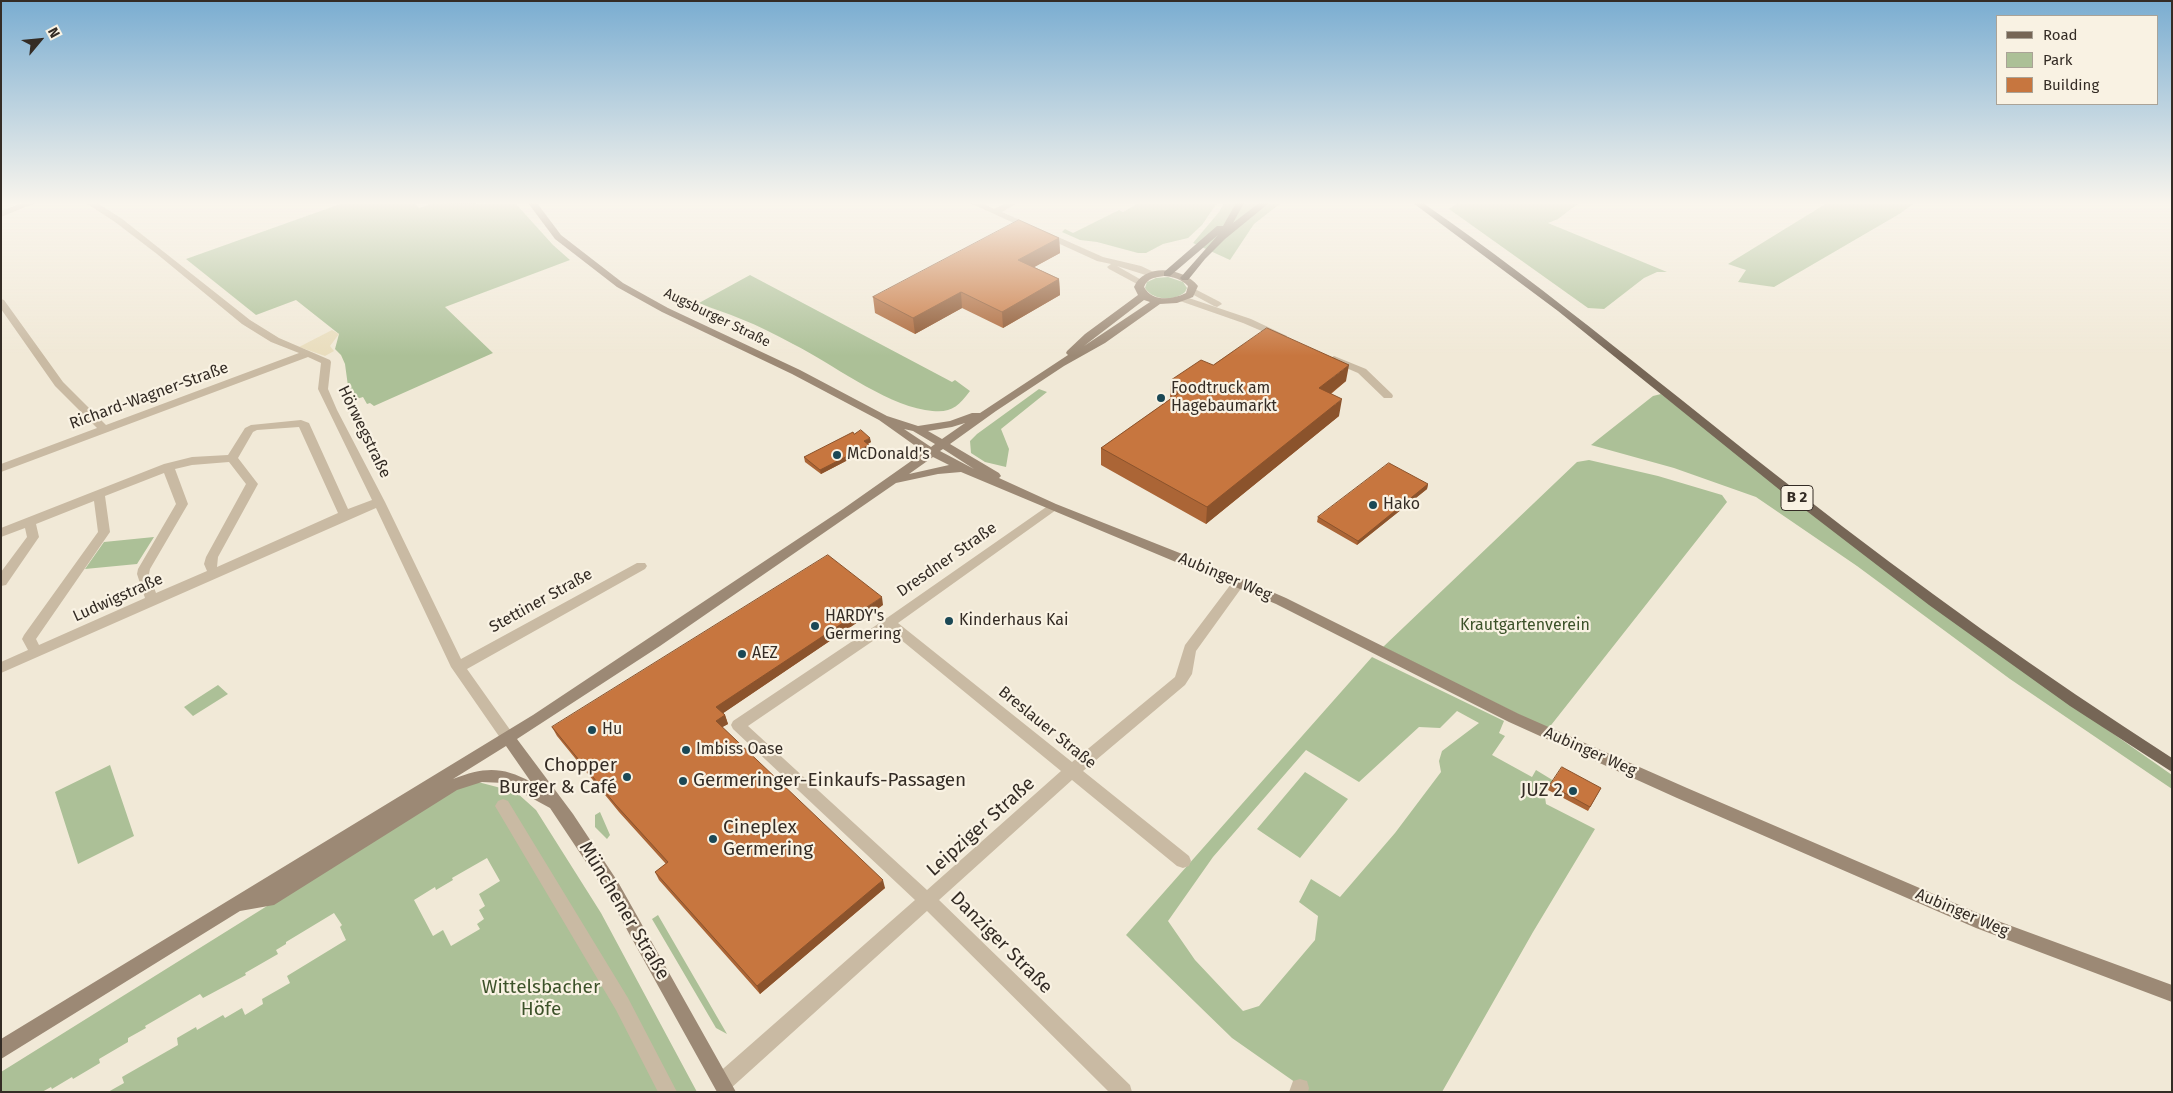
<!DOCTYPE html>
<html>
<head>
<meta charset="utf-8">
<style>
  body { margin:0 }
  #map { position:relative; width:2173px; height:1093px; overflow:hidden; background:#f1e9d7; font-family:"Fira Sans",sans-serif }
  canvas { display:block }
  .frame { position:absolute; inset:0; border:2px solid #342c25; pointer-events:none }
  .legend { position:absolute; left:1996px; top:15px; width:162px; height:90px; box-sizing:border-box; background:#f9f2e3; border:1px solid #aaa397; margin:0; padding:6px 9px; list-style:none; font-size:15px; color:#342c25 }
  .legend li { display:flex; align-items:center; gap:10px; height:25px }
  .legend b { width:25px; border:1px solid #aaa397 }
  .north { position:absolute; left:15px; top:15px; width:50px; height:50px; -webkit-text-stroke:4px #f9f2e3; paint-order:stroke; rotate:62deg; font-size:14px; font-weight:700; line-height:20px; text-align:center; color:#342c25 }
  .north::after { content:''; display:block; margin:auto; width:18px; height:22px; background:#342c25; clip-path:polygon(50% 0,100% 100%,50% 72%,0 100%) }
</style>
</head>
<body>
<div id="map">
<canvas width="2173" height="1093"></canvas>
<div class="frame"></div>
<ul class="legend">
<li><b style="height:6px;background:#766656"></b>Road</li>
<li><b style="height:14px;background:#acc097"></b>Park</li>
<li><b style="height:14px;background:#c7763f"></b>Building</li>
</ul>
<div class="north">N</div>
</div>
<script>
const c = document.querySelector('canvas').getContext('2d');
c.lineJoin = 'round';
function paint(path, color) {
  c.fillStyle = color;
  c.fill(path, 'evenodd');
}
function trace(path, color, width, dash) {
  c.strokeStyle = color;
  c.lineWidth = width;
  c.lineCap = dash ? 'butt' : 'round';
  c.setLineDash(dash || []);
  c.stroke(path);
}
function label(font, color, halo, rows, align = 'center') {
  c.font = font + ' "Fira Sans",sans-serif';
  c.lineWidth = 4.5;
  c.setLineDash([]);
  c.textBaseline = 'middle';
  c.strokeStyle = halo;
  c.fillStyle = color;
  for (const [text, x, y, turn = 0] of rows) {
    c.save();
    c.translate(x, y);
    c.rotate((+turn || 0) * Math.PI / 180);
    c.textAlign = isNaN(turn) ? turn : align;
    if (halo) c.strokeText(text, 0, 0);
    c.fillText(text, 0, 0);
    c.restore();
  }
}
const green = new Path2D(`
  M 343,203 L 414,203 L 419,208 L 434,203 L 516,204 L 553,245 L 570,260 L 445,307 L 493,353 L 374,406 L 370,403 L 367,404 L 363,397 L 350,401 L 345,364 L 341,355 L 335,349 L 339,334 L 296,300 L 256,315 L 186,259 Z
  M 1139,203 L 1217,203 L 1202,225 L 1188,238 L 1163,244 L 1146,253 L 1138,253 L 1097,242 L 1080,240 L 1062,232 L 1065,229 L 1073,233 L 1119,210 L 1123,212 Z
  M 1224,203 L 1281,203 L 1254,224 L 1230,260 L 1193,243 L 1219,212 Z
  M 1458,203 L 1579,203 L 1558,219 L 1548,223 L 1667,272 L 1657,272 L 1644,278 L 1604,309 L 1588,308 L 1449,209 Z
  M 1827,203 L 1914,203 L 1901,213 L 1774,287 L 1738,282 L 1746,270 L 1728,264 Z
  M 750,275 L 952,382 L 955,380 L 970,391 C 956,409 950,414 925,410 C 883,403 831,363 793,344 C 776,335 759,326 741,319 C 727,313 713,309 699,303 Z
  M 1168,277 L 1183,282 L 1187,288 L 1185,292 C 1175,301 1153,301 1145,288 L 1147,282 L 1156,278 Z
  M 1039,389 L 1047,392 L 1001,429 L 1009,449 L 1006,467 L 985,462 L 971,453 L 970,441 L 977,434 Z
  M 1661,394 L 1968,632 L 2172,775 L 2172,789 L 2010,679 L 1857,566 L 1756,497 L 1674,468 L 1591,445 L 1653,396 Z
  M 1589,460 L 1658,476 L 1722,495 L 1727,502 L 1548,729 L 1383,647 L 1577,462 Z
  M 154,537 L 137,564 L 85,569 L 104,542 Z
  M 1372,657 L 1504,721 L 1499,733 L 1505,736 L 1492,755 L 1532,777 L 1536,770 L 1554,781 L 1544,790 L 1546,804 L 1595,829 L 1533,932 L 1442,1092 L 1309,1092 L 1232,1038 L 1126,935 ZM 1457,711 L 1479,723 L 1442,751 L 1439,761 L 1441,772 L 1395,833 L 1340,897 L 1311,879 L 1299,902 L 1318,916 L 1315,940 L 1259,1006 L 1243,1011 L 1195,960 L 1168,921 L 1213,857 L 1306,750 L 1359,782 L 1419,727 L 1440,728 Z
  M 218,685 L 228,694 L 193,716 L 184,707 Z
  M 110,765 L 134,836 L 78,864 L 55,792 Z
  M 1305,772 L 1348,799 L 1300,858 L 1257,829 Z
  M 478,782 L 516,792 L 536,810 L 601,913 L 697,1092 L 108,1092 L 124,1083 L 122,1077 L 178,1045 L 177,1038 L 196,1027 L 197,1030 L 223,1015 L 225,1018 L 242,1008 L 245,1015 L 263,1004 L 262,999 L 290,983 L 287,976 L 346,940 L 340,927 L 342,925 L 334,913 L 286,942 L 286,944 L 276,950 L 278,954 L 245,973 L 246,975 L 203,998 L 200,994 L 145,1026 L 146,1028 L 128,1038 L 128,1042 L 99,1059 L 100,1063 L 73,1079 L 72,1077 L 52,1089 L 51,1087 L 42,1092 L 1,1092 L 1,1072 L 453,790 ZM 487,858 L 500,881 L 479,894 L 485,906 L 479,910 L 484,919 L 477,924 L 480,929 L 451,946 L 443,930 L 433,936 L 414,900 L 435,887 L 436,890 L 453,880 L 452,878 Z
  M 600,812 L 610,835 L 607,839 L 595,827 L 595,815 Z
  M 658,915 L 727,1034 L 716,1028 L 652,919 Z`);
const plaza = new Path2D(`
  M 332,330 L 339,334 L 330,346 L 334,351 L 325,356 L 299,347 Z`);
const street = new Path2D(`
  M 22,203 L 35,203 L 1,217 L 1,211 Z
  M 86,203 L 97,203 L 121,218 L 250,320 L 279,338 L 330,360 L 331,362 L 328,389 L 337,410 L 385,502 L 461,659 L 637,563 L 645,563 L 647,566 L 645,569 L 467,669 L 513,734 L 515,738 L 513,742 L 508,744 L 503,742 L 451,667 L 376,508 L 1,673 L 1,662 L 28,650 L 22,639 L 24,635 L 98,532 L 94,501 L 36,524 L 39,537 L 6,585 L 1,586 L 1,572 L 27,537 L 25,528 L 1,537 L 1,528 L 164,464 L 192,457 L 228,455 L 245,428 L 251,425 L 301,420 L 309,423 L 348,509 L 372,500 L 318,389 L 321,363 L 308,357 L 1,472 L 1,464 L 97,428 L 55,386 L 1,309 L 1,299 L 4,300 L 63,382 L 106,425 L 299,353 L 271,342 L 242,324 L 157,254 L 115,222 ZM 299,427 L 338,513 L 217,567 L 218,557 L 258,484 L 238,458 L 253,432 L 257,430 ZM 229,462 L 246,484 L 206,557 L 204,564 L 207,571 L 156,593 L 149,574 L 150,569 L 188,504 L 175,469 L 192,465 ZM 164,473 L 176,504 L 138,569 L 137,574 L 145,598 L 39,645 L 36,639 L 110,532 L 105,496 Z
  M 970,203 L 982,203 L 994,209 L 1006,203 L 1017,203 L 1002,212 L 1103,257 L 1141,266 L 1160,275 L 1155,278 L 1117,266 L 1145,282 L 1140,285 L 1137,284 L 1109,269 L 1107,267 L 1111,264 L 1097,261 Z
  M 1193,288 L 1220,302 L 1222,304 L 1217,307 L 1214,306 L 1190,293 L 1190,289 Z
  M 1183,296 L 1251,319 L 1287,336 L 1282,339 L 1278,338 L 1243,323 L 1180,301 L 1178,299 Z
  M 1334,356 L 1366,369 L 1392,394 L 1393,396 L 1392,398 L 1384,398 L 1358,373 L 1330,361 L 1329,359 Z
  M 1052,503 L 1058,507 L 1056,510 L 898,623 L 1072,762 L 1175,677 L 1185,645 L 1234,580 L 1244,580 L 1245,583 L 1196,651 L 1192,674 L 1185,685 L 1083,771 L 1189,856 L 1191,861 L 1189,866 L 1183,868 L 1177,866 L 1072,780 L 939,900 L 1130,1085 L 1132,1092 L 1109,1092 L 927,911 L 730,1089 L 723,1091 L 716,1089 L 714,1082 L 716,1075 L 915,900 L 733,729 L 731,725 L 733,721 L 884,620 ZM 889,630 L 1061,771 L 927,890 L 748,726 Z
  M 503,799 L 508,801 L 628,998 L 677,1092 L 658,1092 L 616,1010 L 498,811 L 495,806 L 498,801 Z
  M 1300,1079 L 1307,1081 L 1309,1088 L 1308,1092 L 1289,1092 L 1293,1081 Z`);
const secondary = new Path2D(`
  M 528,203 L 537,203 L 561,235 L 623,283 L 668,308 L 800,370 L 887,416 L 918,426 L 950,421 L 972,413 L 980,413 L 1068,355 L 1066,353 L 1067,351 L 1085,334 L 1138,295 L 1134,287 C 1145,262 1184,268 1198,286 L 1193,297 L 1177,303 L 1160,304 L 1105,343 L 1064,366 L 996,411 L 950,444 L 999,473 L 1001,476 L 999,478 L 1056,504 L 1210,565 L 1286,598 L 1519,714 L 1687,788 L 1987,917 L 2172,985 L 2172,1002 L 1976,928 L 1677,798 L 1509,722 L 1276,604 L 961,472 L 938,474 L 896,483 L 660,646 L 517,739 L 573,814 L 618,882 L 736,1092 L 717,1092 L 606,892 L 550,808 L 504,783 L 482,782 L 457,790 L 274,905 L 240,911 L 1,1059 L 1,1039 L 533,715 L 843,509 L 924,452 L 879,420 L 792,374 L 662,312 L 617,287 L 555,239 ZM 1164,276 C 1174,277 1181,279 1188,286 L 1186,293 C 1172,300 1152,302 1144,287 C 1147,278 1156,277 1164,276 ZM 1144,300 L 1150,302 L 1084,346 ZM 965,423 L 942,439 L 928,431 L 952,427 ZM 904,429 L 913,431 L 935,444 L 931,447 ZM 943,449 L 974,469 L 940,451 ZM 933,457 L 949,465 L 909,474 ZM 506,746 L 531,782 C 502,766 484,767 453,779 Z`);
const primary = new Path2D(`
  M 1236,203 L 1244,203 L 1233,223 L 1259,203 L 1269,203 L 1225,239 L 1205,259 L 1188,280 L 1182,280 L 1180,278 L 1218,235 L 1170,276 L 1164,276 L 1164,272 L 1217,226 L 1223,226 Z
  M 1413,203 L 1423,203 C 1553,293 1673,395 1798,492 C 1918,586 2043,675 2172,758 L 2172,772 L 2070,706 L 1929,605 L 1791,499 L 1558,311 Z`);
const wall = new Path2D(`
  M 1059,238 L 1060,253 L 1034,267 L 1059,279 L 1060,295 L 1003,328 L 962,308 L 915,334 L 875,313 L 873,297 Z
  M 1213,365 L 1346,381 L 1331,394 L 1339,416 L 1206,524 L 1101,465 L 1101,448 L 1172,398 L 1170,397 L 1171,380 Z
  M 854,434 L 871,442 L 868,444 L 869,445 L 869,449 L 821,474 L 805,462 L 804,457 Z
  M 1428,484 L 1427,489 L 1357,545 L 1317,522 L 1318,517 Z
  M 883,605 L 723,713 L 725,715 L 728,724 L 722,727 L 885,888 L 760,994 L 659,880 L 655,872 L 666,864 L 619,812 L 557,736 L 552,727 Z
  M 1550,785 L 1601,788 L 1588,811 L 1548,790 Z`);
const shadedWall = new Path2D(`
  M 1059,238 L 1060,253 L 1018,276 L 1018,260 Z
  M 1059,279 L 1060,295 L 1003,328 L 1002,312 Z
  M 961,292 L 962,308 L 915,334 L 913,318 Z
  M 1349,365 L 1346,381 L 1316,405 L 1319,388 Z
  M 1342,399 L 1339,416 L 1206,524 L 1207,507 Z
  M 870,438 L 871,442 L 865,445 L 864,441 Z
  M 869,445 L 869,449 L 821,474 L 820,470 Z
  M 1428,484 L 1427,489 L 1357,545 L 1358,541 Z
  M 882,597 L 883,605 L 719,716 L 716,707 Z
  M 725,715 L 728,724 L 719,729 L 716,721 Z
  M 883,880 L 885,888 L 760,994 L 757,986 Z`);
const building = new Path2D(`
  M 1019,220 L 1059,238 L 1018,260 L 1059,279 L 1002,312 L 961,292 L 913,318 L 873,297 Z
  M 1267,328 L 1349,365 L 1319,388 L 1342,399 L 1207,507 L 1101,448 L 1186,388 L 1171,380 L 1201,360 L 1213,365 Z
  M 861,430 L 870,438 L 864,441 L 869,445 L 820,470 L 804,457 L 853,432 L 854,434 Z
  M 1389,463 L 1428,484 L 1358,541 L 1318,517 Z
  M 828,555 L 882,597 L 716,707 L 725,715 L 716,721 L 883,880 L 757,986 L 655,872 L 668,862 L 615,804 L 552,727 Z
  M 1562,767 L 1601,788 L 1590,807 L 1550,785 Z`);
const markers = [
  [1161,398,5,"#1b4855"],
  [837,455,5,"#1b4855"],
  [1373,505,5,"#1b4855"],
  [949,621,5,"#1b4855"],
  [815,626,5,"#1b4855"],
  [742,654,5,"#1b4855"],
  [592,730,5,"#1b4855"],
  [686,750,5,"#1b4855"],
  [627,777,5,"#1b4855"],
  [683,781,5,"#1b4855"],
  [1573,791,5,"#1b4855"],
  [713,839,5,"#1b4855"]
];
const farStreetnames = [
  ["Augsburger Straße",717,318,26]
];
const shields = [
  [1797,498,32]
];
const shieldNames = [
  ["B 2",1797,498]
];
const poiNames = [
  ["Foodtruck am",1171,389],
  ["Hagebaumarkt",1171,407],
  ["McDonald's",847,455],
  ["Hako",1383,505],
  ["HARDY's",825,617],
  ["Germering",825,635],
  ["Kinderhaus Kai",959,621],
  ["AEZ",752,654],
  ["Hu",602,730],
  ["Imbiss Oase",696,750]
];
const streetNames = [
  ["Richard-Wagner-Straße",149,396,-20],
  ["Hörwegstraße",364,432,64],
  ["Dresdner Straße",947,560,-35],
  ["Aubinger Weg",1225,577,23],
  ["Ludwigstraße",118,598,-24],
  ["Stettiner Straße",541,601,-29],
  ["Breslauer Straße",1047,728,39],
  ["Aubinger Weg",1590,752,24],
  ["Aubinger Weg",1962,913,23]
];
const parkNames = [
  ["Krautgartenverein",1525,626]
];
const nearPoinames = [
  ["Chopper",617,766],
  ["Burger & Café",617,788],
  ["Germeringer-Einkaufs-Passagen",693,781,"left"],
  ["JUZ 2",1563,791],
  ["Cineplex",723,828,"left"],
  ["Germering",723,850,"left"]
];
const nearStreetnames = [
  ["Leipziger Straße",981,827,-42],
  ["Münchener Straße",624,911,59],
  ["Danziger Straße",1001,943,45]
];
const nearParknames = [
  ["Wittelsbacher",541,988],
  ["Höfe",541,1010]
];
paint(green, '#acc097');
paint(plaza, '#e9ddbd');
paint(street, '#c9baa3');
paint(secondary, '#9c8975');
paint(primary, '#766656');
paint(wall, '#ab6536');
paint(shadedWall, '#8b532c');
paint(building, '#c7763f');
trace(building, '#8b532c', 1);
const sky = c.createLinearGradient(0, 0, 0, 356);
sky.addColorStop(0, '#7aadd1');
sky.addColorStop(0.57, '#f9f5ed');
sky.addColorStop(1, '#f9f5ed00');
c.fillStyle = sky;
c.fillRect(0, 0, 2173, 356);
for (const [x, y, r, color] of markers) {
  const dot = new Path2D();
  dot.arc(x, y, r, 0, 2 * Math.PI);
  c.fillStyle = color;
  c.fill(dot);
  trace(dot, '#f9f2e3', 2);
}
label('14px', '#342c25', '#f9f2e3', farStreetnames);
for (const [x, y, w] of shields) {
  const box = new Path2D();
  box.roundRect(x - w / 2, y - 12.5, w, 25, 4);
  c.fillStyle = '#f9f2e3';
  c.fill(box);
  trace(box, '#342c25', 1);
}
label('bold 15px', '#342c25', null, shieldNames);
label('16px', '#342c25', '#f9f2e3', poiNames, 'left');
label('16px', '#342c25', '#f9f2e3', streetNames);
label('16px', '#3c5229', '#f9f2e3', parkNames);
label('19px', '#342c25', '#f9f2e3', nearPoinames, 'right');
label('19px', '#342c25', '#f9f2e3', nearStreetnames);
label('19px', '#3c5229', '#f9f2e3', nearParknames);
</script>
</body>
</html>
